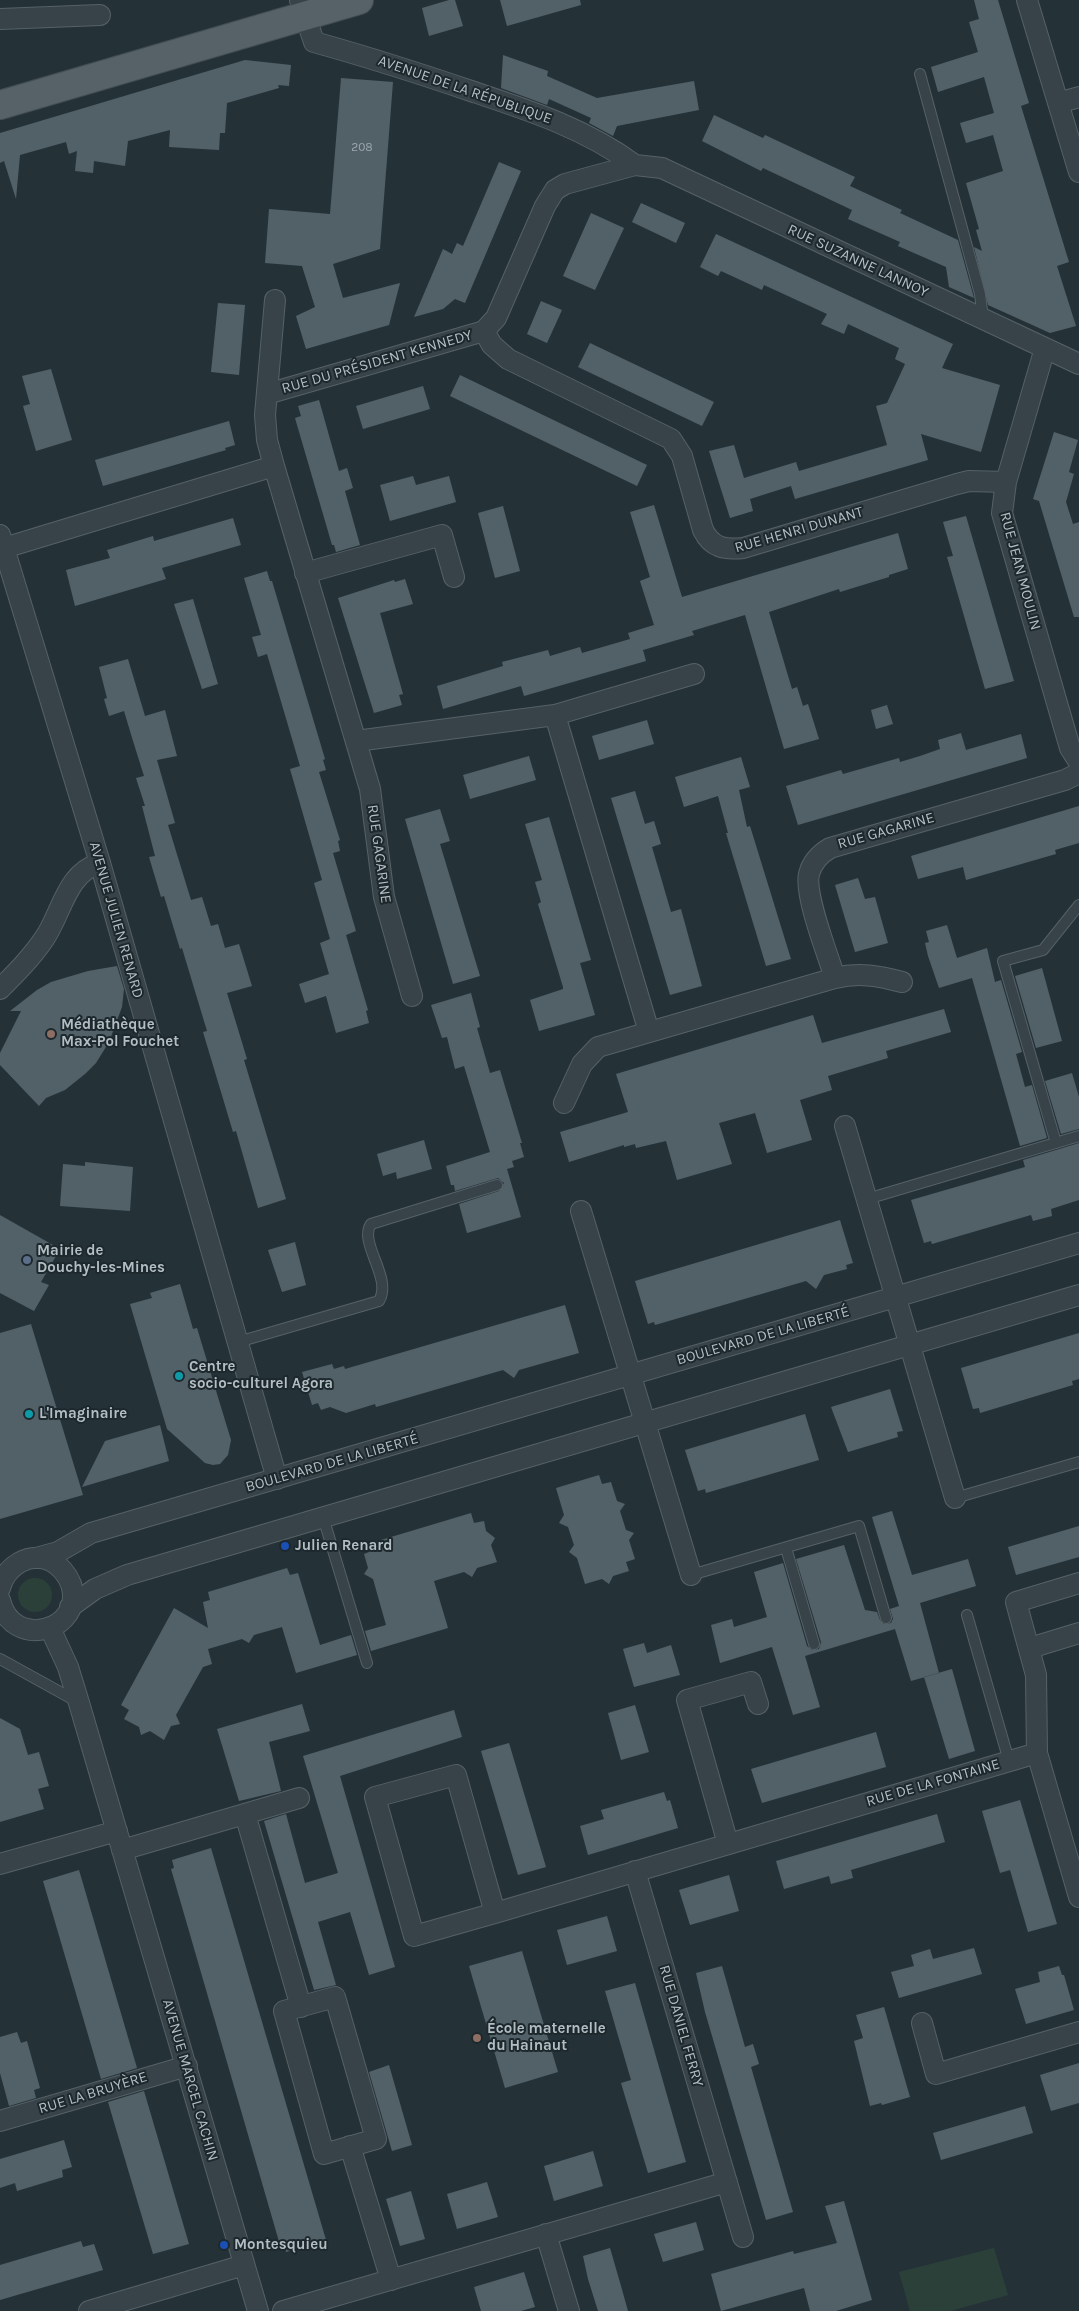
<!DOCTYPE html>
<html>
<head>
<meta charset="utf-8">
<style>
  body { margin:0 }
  canvas { display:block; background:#243238 }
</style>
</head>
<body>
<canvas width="1079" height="2311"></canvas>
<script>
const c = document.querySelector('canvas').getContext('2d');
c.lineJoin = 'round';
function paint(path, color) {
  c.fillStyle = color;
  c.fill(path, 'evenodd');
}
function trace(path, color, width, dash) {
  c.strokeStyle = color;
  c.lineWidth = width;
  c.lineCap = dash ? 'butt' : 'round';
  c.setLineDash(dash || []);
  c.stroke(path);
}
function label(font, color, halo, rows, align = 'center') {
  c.font = font + ' Karla,sans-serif';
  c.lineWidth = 4;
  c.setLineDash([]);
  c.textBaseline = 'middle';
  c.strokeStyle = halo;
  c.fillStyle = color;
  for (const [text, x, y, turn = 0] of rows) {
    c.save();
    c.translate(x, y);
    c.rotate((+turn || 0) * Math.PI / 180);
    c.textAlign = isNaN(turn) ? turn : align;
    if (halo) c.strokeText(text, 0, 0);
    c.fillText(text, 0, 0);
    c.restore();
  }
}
const green = new Path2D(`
  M18 1595a17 17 0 1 1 34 0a17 17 0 1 1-34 0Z
  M 994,2248 L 1008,2295 L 950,2311 L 910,2311 L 899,2272 Z`);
const building = new Path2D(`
  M 449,0 L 455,0 L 463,26 L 429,36 L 422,8 Z
  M 500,0 L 580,0 L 581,5 L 507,26 Z
  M 974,0 L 998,0 L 1029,103 L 1021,106 L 1069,262 L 1057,266 L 1076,326 L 1050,333 L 988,305 L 974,247 L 982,251 L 976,230 L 979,229 L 966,183 L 1003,171 L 993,135 L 966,143 L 960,123 L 994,113 L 984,77 L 938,92 L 931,67 L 978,52 L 969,22 L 979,19 Z
  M 503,55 L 548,71 L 547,76 L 597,98 L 694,81 L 699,110 L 617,126 L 613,136 L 589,123 L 591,118 L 549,99 L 547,105 L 501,88 Z
  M 245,60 L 291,65 L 289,86 L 278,85 L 279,88 L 227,103 L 225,133 L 220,133 L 219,150 L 169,147 L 170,130 L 128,141 L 125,166 L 94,161 L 93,173 L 75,171 L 77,151 L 69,154 L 66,142 L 20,155 L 16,199 L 4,161 L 0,163 L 0,133 Z
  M 341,78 L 393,82 L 380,249 L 333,264 L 343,298 L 400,283 L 389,325 L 306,349 L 296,316 L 315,307 L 302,266 L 265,263 L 269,209 L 330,214 Z
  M 714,115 L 763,138 L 765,135 L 855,177 L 850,186 L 902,210 L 900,213 L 958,240 L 974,298 L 949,287 L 946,267 L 898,246 L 900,242 L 848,219 L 852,210 L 763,168 L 761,171 L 702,141 Z
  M 499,162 L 521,171 L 465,303 L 455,299 L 443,309 L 414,317 L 443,249 L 452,254 L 457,243 L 463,246 Z
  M 641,203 L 685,223 L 676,243 L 632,222 Z
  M 591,213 L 624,228 L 595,290 L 563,276 Z
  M 716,234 L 953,344 L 942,368 L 1000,385 L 981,452 L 921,434 L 928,460 L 795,499 L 791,486 L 750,499 L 753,511 L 730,518 L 709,451 L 734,445 L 744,478 L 796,462 L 799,471 L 887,445 L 876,406 L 887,403 L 905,364 L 895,359 L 899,348 L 848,324 L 844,334 L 821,324 L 827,314 L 764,285 L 762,290 L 721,271 L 718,276 L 700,267 Z
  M 541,301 L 562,310 L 547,343 L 527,334 Z
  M 218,303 L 245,305 L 239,375 L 211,372 Z
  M 590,343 L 714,402 L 702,426 L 578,367 Z
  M 51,369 L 72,440 L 36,451 L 23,406 L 30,404 L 22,376 Z
  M 460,375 L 647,465 L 637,486 L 450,396 Z
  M 423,386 L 430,409 L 363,429 L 356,406 Z
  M 319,400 L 339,471 L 347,468 L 353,488 L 345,491 L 360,545 L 336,552 L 334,545 L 332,545 L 295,418 L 301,416 L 298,406 Z
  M 229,421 L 235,445 L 225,448 L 226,450 L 103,486 L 95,460 Z
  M 1054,432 L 1078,440 L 1069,472 L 1074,474 L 1066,502 L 1073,524 L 1079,522 L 1079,617 L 1074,617 L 1039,501 L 1033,499 Z
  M 413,476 L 416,485 L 449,476 L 456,502 L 390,521 L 380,485 Z
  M 654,505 L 682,597 L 898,533 L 908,569 L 889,575 L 889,577 L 840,592 L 839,589 L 769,612 L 792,689 L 797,687 L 803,706 L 808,704 L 819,739 L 784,749 L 745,615 L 692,631 L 694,635 L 643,650 L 646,661 L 524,696 L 521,686 L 443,709 L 437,686 L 503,666 L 502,662 L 548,650 L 550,656 L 580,647 L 582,653 L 630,639 L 628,633 L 654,625 L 640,581 L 650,577 L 630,512 Z
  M 503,506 L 520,571 L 495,578 L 478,513 Z
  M 966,516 L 1014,681 L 985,689 L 947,557 L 953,556 L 943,522 Z
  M 233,518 L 241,545 L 162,568 L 166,579 L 75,606 L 66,570 L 110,558 L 107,550 L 153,536 L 154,541 Z
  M 267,571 L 270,581 L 272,581 L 325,759 L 323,760 L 326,770 L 319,772 L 340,840 L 338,841 L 340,851 L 333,853 L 356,931 L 346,935 L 368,1010 L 366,1011 L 369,1023 L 336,1033 L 326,996 L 305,1003 L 299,984 L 329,974 L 320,943 L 330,939 L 314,883 L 322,880 L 290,769 L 300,766 L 267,654 L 258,657 L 252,637 L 261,635 L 244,578 Z
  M 405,579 L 413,604 L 380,613 L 403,694 L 399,695 L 402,705 L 374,713 L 338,598 L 394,580 L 395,582 Z
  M 193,599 L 218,684 L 202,689 L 174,604 Z
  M 128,659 L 145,716 L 165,710 L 177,756 L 157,760 L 175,823 L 168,825 L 191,900 L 202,897 L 211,926 L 218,924 L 225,948 L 239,944 L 252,986 L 227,993 L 247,1059 L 244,1060 L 286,1199 L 258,1208 L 236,1131 L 233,1132 L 203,1032 L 207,1031 L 182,948 L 180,949 L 164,896 L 161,897 L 149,857 L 155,856 L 142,806 L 145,806 L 136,778 L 144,776 L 133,741 L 124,711 L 109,716 L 104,699 L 107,698 L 99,667 Z
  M 887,705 L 893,724 L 876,729 L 871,710 Z
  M 647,720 L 654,744 L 599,760 L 592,736 Z
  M 961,733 L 966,750 L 1021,734 L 1027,758 L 798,825 L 786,786 L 841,770 L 843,774 L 899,758 L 900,762 L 920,756 L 940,749 L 938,740 Z
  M 529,756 L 536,780 L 470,799 L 463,775 Z
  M 741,757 L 750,787 L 739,790 L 747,827 L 750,826 L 791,959 L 766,966 L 726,833 L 728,833 L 718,796 L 684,807 L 675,777 Z
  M 635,791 L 645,824 L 654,821 L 661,844 L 652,847 L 671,912 L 681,909 L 702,986 L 670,995 L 611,798 Z
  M 1079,806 L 1079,843 L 1055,850 L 1056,854 L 966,880 L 963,867 L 918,879 L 911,856 Z
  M 440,809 L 450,841 L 440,844 L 480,976 L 453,984 L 405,819 Z
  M 549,817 L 591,960 L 580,963 L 595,1015 L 539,1031 L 530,1000 L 563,989 L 563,987 L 538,904 L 541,902 L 535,882 L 542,880 L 525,824 Z
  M 858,878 L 865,899 L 875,897 L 888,943 L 855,952 L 835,885 Z
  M 947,925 L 957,958 L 987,948 L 995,982 L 1001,980 L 1022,1052 L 1016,1054 L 1025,1087 L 1032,1085 L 1047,1138 L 1020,1146 L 972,978 L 939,988 L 928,956 L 925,943 L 929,942 L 926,931 Z
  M 117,966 L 124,989 L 122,1007 L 109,1042 L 96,1063 L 85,1074 L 65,1090 L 46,1098 L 39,1106 L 0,1065 L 0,1053 L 21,1011 L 10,1011 L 37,990 L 51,982 L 88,971 Z
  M 1042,968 L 1062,1041 L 1036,1048 L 1015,976 Z
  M 471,993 L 480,1027 L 477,1028 L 490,1073 L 500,1070 L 522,1143 L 520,1143 L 524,1157 L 512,1161 L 514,1167 L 507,1169 L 521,1217 L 467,1233 L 459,1204 L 499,1191 L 504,1183 L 498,1178 L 455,1191 L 454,1185 L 451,1185 L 446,1166 L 490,1152 L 464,1066 L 455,1069 L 447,1037 L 442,1038 L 431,1005 Z
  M 944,1009 L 951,1032 L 886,1051 L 888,1058 L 828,1076 L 832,1090 L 800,1100 L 812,1140 L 767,1153 L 755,1113 L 719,1123 L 732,1164 L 677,1180 L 666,1141 L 636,1148 L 635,1144 L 624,1147 L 624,1145 L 569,1162 L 560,1132 L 628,1112 L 616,1074 L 813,1015 L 822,1043 Z
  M 1072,1073 L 1079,1097 L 1079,1129 L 1061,1134 L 1045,1081 Z
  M 424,1140 L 432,1169 L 397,1179 L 396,1172 L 383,1176 L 377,1154 Z
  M 1079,1143 L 1079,1200 L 1051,1209 L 1052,1216 L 1033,1221 L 1031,1215 L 932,1244 L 931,1241 L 924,1243 L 911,1200 L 1025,1167 L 1023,1160 Z
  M 85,1162 L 133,1167 L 130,1211 L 60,1206 L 63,1164 L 85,1166 Z
  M 0,1215 L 60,1249 L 41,1282 L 49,1285 L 34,1311 L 0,1293 Z
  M 840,1220 L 853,1263 L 846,1265 L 847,1269 L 824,1275 L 816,1289 L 806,1281 L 655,1325 L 654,1322 L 648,1324 L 635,1281 Z
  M 295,1242 L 306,1285 L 282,1292 L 268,1250 Z
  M 180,1284 L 193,1329 L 197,1328 L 231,1440 L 228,1455 L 220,1464 L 213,1465 L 205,1463 L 167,1429 L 130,1304 L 152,1298 L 150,1293 Z
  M 565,1305 L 579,1353 L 519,1370 L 514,1378 L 503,1370 L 376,1407 L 375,1404 L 346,1413 L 330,1407 L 321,1410 L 318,1403 L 312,1405 L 302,1372 L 332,1364 L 334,1369 L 344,1366 L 345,1369 Z
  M 31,1324 L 83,1495 L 0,1519 L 0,1333 Z
  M 1079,1333 L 1079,1379 L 1072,1381 L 1073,1385 L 980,1413 L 979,1408 L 973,1409 L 961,1368 Z
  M 890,1389 L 903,1431 L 897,1432 L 898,1437 L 848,1452 L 831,1407 Z
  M 805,1414 L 819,1460 L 706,1493 L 705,1489 L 698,1491 L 685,1450 Z
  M 160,1425 L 169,1461 L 82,1487 L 105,1441 Z
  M 599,1475 L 602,1484 L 611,1482 L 617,1501 L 625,1504 L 620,1511 L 626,1530 L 634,1533 L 629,1540 L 635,1559 L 626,1562 L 629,1571 L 613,1576 L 609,1584 L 602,1579 L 585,1584 L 577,1558 L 569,1552 L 574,1545 L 568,1527 L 559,1523 L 564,1515 L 556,1488 Z
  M 892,1511 L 912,1575 L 968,1559 L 976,1586 L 920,1603 L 939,1673 L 911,1681 L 895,1629 L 805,1656 L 820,1707 L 793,1715 L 772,1647 L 720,1663 L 711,1625 L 732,1619 L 734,1627 L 767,1617 L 754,1572 L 783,1563 L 807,1646 L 812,1650 L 819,1649 L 821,1642 L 796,1559 L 844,1545 L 865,1610 L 877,1612 L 880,1620 L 884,1624 L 891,1623 L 893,1619 L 890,1609 L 899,1606 L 872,1517 Z
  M 471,1513 L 474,1523 L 484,1521 L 486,1531 L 495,1538 L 491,1545 L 497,1562 L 477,1568 L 472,1577 L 464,1572 L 434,1581 L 448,1628 L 371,1651 L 365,1631 L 386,1625 L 373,1579 L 364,1574 L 368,1568 L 364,1554 L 374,1550 L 371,1543 Z
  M 1079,1526 L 1079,1557 L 1016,1575 L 1008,1547 Z
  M 287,1568 L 290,1575 L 298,1573 L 320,1645 L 351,1635 L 357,1655 L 296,1673 L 282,1627 L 254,1635 L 249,1643 L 242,1639 L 208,1649 L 212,1664 L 203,1667 L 176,1715 L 180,1724 L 171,1726 L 164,1740 L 150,1731 L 141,1735 L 139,1727 L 124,1719 L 129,1710 L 121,1705 L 174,1608 L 208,1628 L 203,1602 L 210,1600 L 208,1592 Z
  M 644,1643 L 647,1653 L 671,1645 L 680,1675 L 634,1687 L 623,1649 Z
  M 952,1669 L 975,1751 L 949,1759 L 924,1677 Z
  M 302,1704 L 310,1731 L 269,1742 L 281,1791 L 239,1801 L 217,1729 Z
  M 635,1705 L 649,1752 L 621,1760 L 608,1713 Z
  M 454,1710 L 462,1737 L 340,1776 L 395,1967 L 369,1975 L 350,1912 L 318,1922 L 336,1985 L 314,1990 L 264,1821 L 286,1814 L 305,1883 L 338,1873 L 303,1756 Z
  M 0,1718 L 20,1729 L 28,1755 L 39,1752 L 49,1786 L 38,1789 L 44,1809 L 0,1822 Z
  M 876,1732 L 886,1767 L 762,1803 L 751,1769 Z
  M 509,1743 L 546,1867 L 518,1875 L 481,1751 Z
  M 664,1792 L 667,1801 L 670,1800 L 678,1828 L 588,1855 L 580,1826 L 604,1819 L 601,1810 Z
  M 1020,1800 L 1057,1924 L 1028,1932 L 1010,1870 L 1000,1873 L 982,1811 Z
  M 937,1814 L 945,1842 L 851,1870 L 853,1878 L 831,1884 L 829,1876 L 784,1889 L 776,1861 Z
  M 211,1848 L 326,2240 L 286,2252 L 284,2244 L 280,2245 L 171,1869 L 174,1868 L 172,1860 Z
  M 79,1870 L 137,2068 L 101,2079 L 43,1881 Z
  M 729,1875 L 739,1911 L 690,1925 L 679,1890 Z
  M 607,1916 L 617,1951 L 567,1965 L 557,1930 Z
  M 974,1948 L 982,1974 L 899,1998 L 891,1972 L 914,1966 L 911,1955 L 930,1949 L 933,1959 Z
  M 522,1951 L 558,2072 L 505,2088 L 469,1966 Z
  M 722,1966 L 745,2047 L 753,2044 L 759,2064 L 751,2067 L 793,2212 L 766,2220 L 705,2012 L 696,1973 Z
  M 1059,1966 L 1062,1975 L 1064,1975 L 1074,2010 L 1026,2024 L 1015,1989 L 1040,1982 L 1038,1972 Z
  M 635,1983 L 686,2162 L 648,2173 L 621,2083 L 631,2080 L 605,1991 Z
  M 884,2007 L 910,2097 L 882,2105 L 881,2103 L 870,2106 L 854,2041 L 863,2038 L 856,2015 Z
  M 17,2032 L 21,2043 L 27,2041 L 40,2088 L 34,2090 L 36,2098 L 9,2106 L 0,2073 L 0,2037 Z
  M 1079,2063 L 1079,2103 L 1051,2111 L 1040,2075 Z
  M 389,2065 L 412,2145 L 392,2151 L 369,2072 Z
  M 144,2091 L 189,2244 L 153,2254 L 108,2102 Z
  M 1025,2106 L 1033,2133 L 941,2160 L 933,2133 Z
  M 64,2140 L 72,2167 L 62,2170 L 63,2177 L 17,2191 L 15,2183 L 0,2188 L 0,2159 Z
  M 593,2151 L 603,2186 L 554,2201 L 544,2166 Z
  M 487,2182 L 498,2217 L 457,2229 L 447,2194 Z
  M 411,2191 L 425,2239 L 400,2246 L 386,2199 Z
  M 844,2201 L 872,2300 L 836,2311 L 810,2311 L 804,2288 L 721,2311 L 711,2274 L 793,2251 L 794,2254 L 837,2243 L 825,2206 Z
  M 696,2222 L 704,2250 L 663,2262 L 654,2234 Z
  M 81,2241 L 83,2247 L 94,2244 L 103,2270 L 0,2300 L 0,2265 Z
  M 610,2248 L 621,2286 L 628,2311 L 598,2311 L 588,2279 L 583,2256 Z
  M 524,2272 L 535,2307 L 521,2311 L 481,2311 L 474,2287 Z`);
const service = new Path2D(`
  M 920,74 L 980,294 L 983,319
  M 1056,1143 L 1003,961 L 1043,950 L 1079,905
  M 867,1199 L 1079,1136
  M 238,1342 L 379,1301 C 393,1278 358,1243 371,1224 L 497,1185
  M 955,1498 L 1079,1462
  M 323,1517 L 367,1663
  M 786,1548 L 814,1644
  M 691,1575 L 859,1526 L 886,1618
  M 967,1615 L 1009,1761
  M 0,1659 L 78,1702`);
const minor = new Path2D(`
  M 300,0 L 314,42 C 368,57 421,74 474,92 C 531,111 586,129 635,165
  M 1027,0 L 1079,172
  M 0,19 L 100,15
  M 1058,103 L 1079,97
  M 484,331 L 492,345 L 508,359 L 671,439 L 682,456 L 703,530 C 712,548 725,550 743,548 L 957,484 L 969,481 L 1006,482
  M 1045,348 L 1006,482 L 1002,513 L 1070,748 L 1079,762
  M 267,394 L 484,331 L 496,318 L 545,206 L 555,190 L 565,184 L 635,165 L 662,168 L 1079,364
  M 274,466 L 370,789 L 384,897 L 412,996
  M 0,535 L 100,863 L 277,1479
  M 4,548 L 274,466 L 267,440 L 265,415 L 275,300
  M 305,573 L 442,535 L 454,577
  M 555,715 L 694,674
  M 356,741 L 555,715 L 649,1032
  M 835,978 C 859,972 879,976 902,982
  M 0,989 C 16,973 31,958 44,939 C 62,913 66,873 100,863
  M 564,1103 L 582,1064 L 598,1047 L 835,978 C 828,955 804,895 809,874 C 812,862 820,854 830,848 L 1065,780 L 1079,773
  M 845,1126 L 955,1498
  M 581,1211 L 691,1575
  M 36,1558 L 58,1552 L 91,1533 L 1079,1243
  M 0,1588 C 6,1566 29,1551 51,1561 C 60,1566 67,1574 71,1584 C 86,1630 12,1652 0,1600
  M 70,1607 L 95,1589 L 127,1575 L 1079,1295
  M 50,1628 L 68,1667 L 79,1703 L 258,2311
  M 1030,1648 L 1079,1633
  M 1037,1753 L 1079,1897
  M 245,1814 L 301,2007
  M 728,1844 L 687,1700 L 751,1682 L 758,1704
  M 122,1850 L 299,1798
  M 0,1864 L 117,1831
  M 635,1871 L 743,2237
  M 495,1913 L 456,1775 L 375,1797 L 414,1936 L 495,1913 L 1037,1753 L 1036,1675 L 1016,1602 L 1079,1583
  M 335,1997 L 376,2139 L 324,2154 L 284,2011 Z
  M 922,2023 L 936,2074 L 1079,2032
  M 0,2121 L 187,2066
  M 350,2146 L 391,2280
  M 546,2234 L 569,2311
  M 89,2311 L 244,2265
  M 283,2311 L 727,2182`);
const primary = new Path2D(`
  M 0,105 L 359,0`);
const markers = [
  [51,1034,5,"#8d6e63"],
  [27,1260,5,"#5c6f8a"],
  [179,1376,5,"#0f9aa8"],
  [29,1414,5,"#0f9aa8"],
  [285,1546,5,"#1a4fb4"],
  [477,2038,5,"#8d6e63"],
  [224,2245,5,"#1a4fb4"]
];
const numberNames = [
  ["208",362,148]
];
const streetNames = [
  ["AVENUE DE LA RÉPUBLIQUE",465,90,19],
  ["RUE SUZANNE LANNOY",858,261,25],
  ["RUE DU PRÉSIDENT KENNEDY",377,362,-16],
  ["RUE HENRI DUNANT",799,530,-16],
  ["RUE JEAN MOULIN",1020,571,75],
  ["RUE GAGARINE",886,831,-16],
  ["RUE GAGARINE",379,854,82],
  ["AVENUE JULIEN RENARD",116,920,74],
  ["BOULEVARD DE LA LIBERTÉ",763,1336,-16],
  ["BOULEVARD DE LA LIBERTÉ",332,1463,-16],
  ["RUE DE LA FONTAINE",933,1783,-16],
  ["RUE DANIEL FERRY",681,2026,74],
  ["AVENUE MARCEL CACHIN",190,2080,74],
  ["RUE LA BRUYÈRE",93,2093,-17]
];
const poiNames = [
  ["Médiathèque",61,1025],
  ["Max-Pol Fouchet",61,1042],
  ["Mairie de",37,1251],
  ["Douchy-les-Mines",37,1268],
  ["Centre",189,1367],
  ["socio-culturel Agora",189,1384],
  ["L'Imaginaire",39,1414],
  ["Julien Renard",295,1546],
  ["École maternelle",487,2029],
  ["du Hainaut",487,2046],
  ["Montesquieu",234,2245]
];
paint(green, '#2c403a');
paint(building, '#526168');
trace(service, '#566166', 12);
trace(minor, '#566166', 22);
trace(primary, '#444f54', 30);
trace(service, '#374348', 10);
trace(minor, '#374348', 20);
trace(primary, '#566268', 28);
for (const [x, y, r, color] of markers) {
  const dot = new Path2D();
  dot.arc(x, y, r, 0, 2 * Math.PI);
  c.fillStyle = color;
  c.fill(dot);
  trace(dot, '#1d282d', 2);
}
label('12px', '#9ba7ad', null, numberNames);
label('15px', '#b3bec4', '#1d282d', streetNames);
label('bold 15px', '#b3bec4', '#1d282d', poiNames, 'left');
</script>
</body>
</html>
